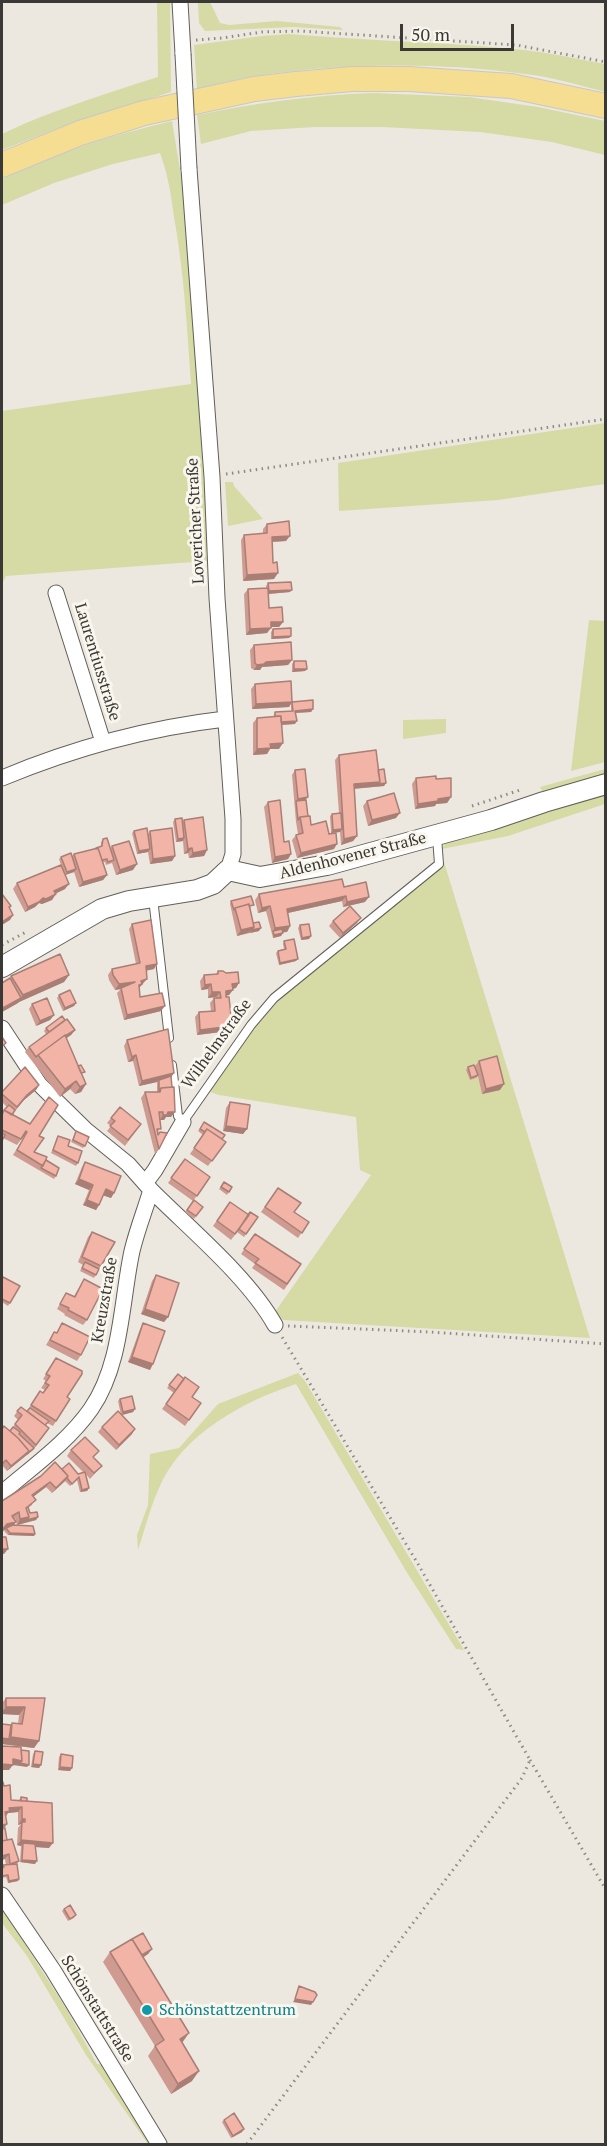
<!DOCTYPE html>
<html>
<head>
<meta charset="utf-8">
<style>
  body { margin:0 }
  #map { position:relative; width:607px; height:2146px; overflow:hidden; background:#ece8e0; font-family:"PT Serif",serif }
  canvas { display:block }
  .frame { position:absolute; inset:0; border:3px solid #3b3936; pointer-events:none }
  .scale { position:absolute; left:400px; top:24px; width:114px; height:27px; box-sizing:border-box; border:3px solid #3b3936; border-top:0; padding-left:8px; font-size:18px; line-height:21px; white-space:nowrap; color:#3b3936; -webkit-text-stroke:4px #f9f6ed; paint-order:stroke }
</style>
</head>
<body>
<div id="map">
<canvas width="607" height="2146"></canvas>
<div class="frame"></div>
<div class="scale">50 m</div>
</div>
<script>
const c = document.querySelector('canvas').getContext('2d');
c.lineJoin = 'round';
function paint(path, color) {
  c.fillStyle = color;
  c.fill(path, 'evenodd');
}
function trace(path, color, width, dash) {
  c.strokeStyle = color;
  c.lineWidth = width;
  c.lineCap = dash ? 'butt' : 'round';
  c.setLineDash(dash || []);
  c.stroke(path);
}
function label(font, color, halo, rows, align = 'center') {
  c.font = font + ' "PT Serif",serif';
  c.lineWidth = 6;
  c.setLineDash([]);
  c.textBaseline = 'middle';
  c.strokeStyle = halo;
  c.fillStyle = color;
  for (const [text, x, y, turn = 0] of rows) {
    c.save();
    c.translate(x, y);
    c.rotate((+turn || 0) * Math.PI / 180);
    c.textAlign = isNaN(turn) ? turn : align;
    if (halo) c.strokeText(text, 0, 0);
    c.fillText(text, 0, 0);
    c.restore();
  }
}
const green = new Path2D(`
  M 157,2 L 170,2 L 171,92 L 61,127 L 2,150 L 2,134 C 52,110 105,94 158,77 Z
  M 198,2 L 210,2 L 220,23 L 229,25 L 277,21 L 340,27 L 343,30 L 293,27 L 205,31 L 199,23 Z
  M 289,34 C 367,41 446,42 524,50 C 551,53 578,59 605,64 L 605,92 C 579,85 552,77 525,74 C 436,62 344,63 255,76 C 236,79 216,85 197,90 L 194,45 L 262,36 Z
  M 373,93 L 469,97 L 538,107 L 605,121 L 605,155 L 552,142 L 480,132 L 381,127 L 315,127 L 251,131 L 201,144 L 197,115 C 255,103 314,95 373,93 Z
  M 172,121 L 184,194 L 206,513 L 207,561 L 6,576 L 2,584 L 2,411 L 191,384 C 187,328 184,272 174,217 C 171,195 168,174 160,153 L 113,164 L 54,183 L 2,205 L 2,179 C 55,152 113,135 172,121 Z
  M 605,423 L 605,484 L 498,500 L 339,511 L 338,463 Z
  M 225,482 L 233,482 L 234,486 L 263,519 L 228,526 Z
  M 589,620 L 605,621 L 605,762 L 571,771 Z
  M 446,719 L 446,733 L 403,739 L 403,720 Z
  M 605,769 L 605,776 L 544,795 L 540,787 Z
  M 605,795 L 605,804 L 508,836 L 442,849 L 447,839 L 499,826 Z
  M 444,862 L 590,1338 L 283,1320 L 275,1312 L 371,1175 L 360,1170 L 356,1117 L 219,1095 L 210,1092 L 220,1074 L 252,1031 L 287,991 Z
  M 298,1373 L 305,1381 L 464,1650 L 456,1649 L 406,1571 L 296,1384 C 244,1401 182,1434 159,1488 C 150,1508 145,1529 138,1550 L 137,1535 L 148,1505 L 150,1454 L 179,1448 L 218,1404 Z
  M 2,1908 L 67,2010 L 94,2059 L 97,2064 L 103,2065 L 153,2144 L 148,2144 L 86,2055 L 27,1956 L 2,1923 Z`);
const path = new Path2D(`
  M 196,40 L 222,38 L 262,32 L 300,31 L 516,45 L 606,62
  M 226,474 L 606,419
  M 472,806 L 523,789
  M 2,945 L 26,932
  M 288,1326 L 430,1332 L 606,1344
  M 530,1760 L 606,1890
  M 247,2144 L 522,1778 L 530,1760 L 418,1564 L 282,1337`);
const service = new Path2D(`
  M 153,898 L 169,1038
  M 172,1065 L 178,1116 L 183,1122 L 251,1025 L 274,998 L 439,864 L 437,837`);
const minor = new Path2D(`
  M 180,2 L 183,54
  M 189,169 L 212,477 L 217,598 L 233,819 L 233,854 L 228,870
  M 56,593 L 103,742
  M 2,778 C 74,748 147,728 225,719
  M 2,1028 L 39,1084 L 86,1130 L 128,1164 L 151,1190 C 145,1210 137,1230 132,1251 C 121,1302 122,1364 91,1409 C 68,1442 32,1467 2,1493
  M 146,1182 L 155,1170 L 183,1122
  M 151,1190 C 191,1230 248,1277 275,1325
  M 2,1895 L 53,1970 L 159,2144`);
const tertiary = new Path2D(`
  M 2,967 L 102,909 L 129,901 L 197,890 L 213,884 L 228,870 L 260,877 L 327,865 L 491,820 L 544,802 L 606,784`);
const primary = new Path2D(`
  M 2,165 L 80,133 L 144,113 L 254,89 L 296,84 L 352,79 L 409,79 L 511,86 L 606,106`);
const minorBridge = new Path2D(`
  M 183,54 L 189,169`);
const wall = new Path2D(`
  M 267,524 L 286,541 L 272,542 L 274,579 L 243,581 L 241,540 L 244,535 L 263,534 L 263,529 Z
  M 268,583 L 290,592 L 269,594 L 269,608 L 283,622 L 279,627 L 271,627 L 267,633 L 246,635 L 244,594 L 248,589 L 266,588 L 266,586 Z
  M 273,629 L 291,636 L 289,638 L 271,639 L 271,632 Z
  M 254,645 L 292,660 L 288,665 L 262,667 L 260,670 L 254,670 L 251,668 L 250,650 Z
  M 294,661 L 307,669 L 305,671 L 292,672 L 292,664 Z
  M 255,684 L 292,702 L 289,707 L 252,709 L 251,689 Z
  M 292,702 L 313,709 L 311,712 L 295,713 L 295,724 L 282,725 L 279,749 L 270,749 L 267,754 L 253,755 L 253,723 L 257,718 L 273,717 L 275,712 L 291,711 L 291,704 Z
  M 339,755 L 378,770 L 386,783 L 384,786 L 354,789 L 357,836 L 353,841 L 341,845 L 340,832 L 331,833 L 330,816 L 332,814 L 339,813 L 335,760 Z
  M 295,770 L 306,800 L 308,816 L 311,825 L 334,849 L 297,858 L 292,840 L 296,835 L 298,834 L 296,822 L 292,775 Z
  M 416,778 L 436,779 L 451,797 L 447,803 L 436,804 L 435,806 L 415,809 L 412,784 Z
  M 367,801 L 396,818 L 368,826 L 363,806 Z
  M 268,802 L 284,842 L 291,854 L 288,859 L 272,863 L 264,807 Z
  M 175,819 L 182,822 L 184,820 L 207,850 L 204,856 L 189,858 L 188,853 L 184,854 L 183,841 L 176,842 L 173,822 Z
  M 134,831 L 148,834 L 150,831 L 175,856 L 172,861 L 150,864 L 148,852 L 137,854 L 132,833 Z
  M 103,839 L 110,849 L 112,846 L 133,870 L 116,875 L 112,863 L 106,865 L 105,862 L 103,862 L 107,875 L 103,880 L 79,887 L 74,872 L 65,875 L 65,889 L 55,894 L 52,900 L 42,904 L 39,903 L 35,907 L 25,912 L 13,889 L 17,883 L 63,871 L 59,859 L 61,857 L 72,856 L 74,854 L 95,849 L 101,846 L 101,842 Z
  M 344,887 L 365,902 L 343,907 L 342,901 L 288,913 L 290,926 L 287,932 L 283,932 L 281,936 L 273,938 L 266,911 L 258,913 L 255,900 L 259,894 Z
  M 231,901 L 252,908 L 250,908 L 253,923 L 259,931 L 237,936 L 230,904 Z
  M 333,921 L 357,923 L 340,938 L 329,926 Z
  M 132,924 L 154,969 L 146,971 L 143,984 L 139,988 L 140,997 L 161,1011 L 124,1020 L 117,993 L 121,989 L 115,990 L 109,980 L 108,975 L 112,969 L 136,964 L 129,929 Z
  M 300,925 L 311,936 L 309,939 L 301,940 L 298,928 Z
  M 284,941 L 296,961 L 279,965 L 276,953 L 278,951 L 284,949 L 283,944 Z
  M 218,971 L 236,988 L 233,989 L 229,995 L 226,996 L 232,1026 L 229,1031 L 197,1035 L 195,1017 L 199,1012 L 211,1011 L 210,1003 L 214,998 L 216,998 L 216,997 L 208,998 L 208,989 L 201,990 L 200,981 L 204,975 L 216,974 Z
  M 69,975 L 64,982 L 19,1002 L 18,1003 L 2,1012 L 2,983 L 10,978 L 11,976 Z
  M 59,995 L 76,1003 L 74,1006 L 63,1011 L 57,998 Z
  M 32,1004 L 54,1015 L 50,1020 L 36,1026 L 29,1009 Z
  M 65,1020 L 75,1030 L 71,1035 L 66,1038 L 86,1084 L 81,1092 L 75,1094 L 70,1089 L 60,1097 L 25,1052 L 29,1047 L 46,1034 L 44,1031 L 46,1028 Z
  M 127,1040 L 171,1078 L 171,1117 L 166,1117 L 164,1120 L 160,1120 L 158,1134 L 159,1149 L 155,1154 L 141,1098 L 145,1092 L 157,1092 L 157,1082 L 139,1086 L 133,1061 L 128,1062 L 124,1046 Z
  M 479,1061 L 500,1090 L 482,1094 L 478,1076 L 476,1078 L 470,1080 L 466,1070 L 468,1067 L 475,1066 Z
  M 39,1085 L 36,1090 L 24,1100 L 12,1115 L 39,1136 L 34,1152 L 46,1160 L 56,1176 L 54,1179 L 13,1155 L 24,1137 L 23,1137 L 17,1145 L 3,1138 L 2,1141 L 2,1114 L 7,1107 L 2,1102 L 2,1092 Z
  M 230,1102 L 247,1129 L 243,1134 L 223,1131 L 226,1108 Z
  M 111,1118 L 141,1124 L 125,1146 L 107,1131 L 111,1126 L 107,1123 Z
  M 204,1122 L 226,1142 L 208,1166 L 190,1154 L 203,1135 L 198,1131 Z
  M 76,1131 L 85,1146 L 83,1148 L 71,1142 Z
  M 58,1136 L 68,1146 L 78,1163 L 76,1166 L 51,1153 Z
  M 185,1159 L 210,1177 L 193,1201 L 168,1183 Z
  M 85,1162 L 114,1193 L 111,1198 L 103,1195 L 99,1205 L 96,1210 L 83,1205 L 89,1190 L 75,1184 L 82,1167 Z
  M 224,1182 L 232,1187 L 227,1195 L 219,1189 Z
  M 278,1188 L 294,1212 L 309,1222 L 298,1238 L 261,1212 Z
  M 194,1200 L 203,1207 L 194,1219 L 185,1212 Z
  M 230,1202 L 248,1215 L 258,1217 L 244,1237 L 237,1232 L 238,1231 L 231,1240 L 213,1226 Z
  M 92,1232 L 115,1242 L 94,1278 L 80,1271 L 83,1265 L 78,1262 L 88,1237 Z
  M 255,1234 L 301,1264 L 284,1290 L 252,1268 L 255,1264 L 241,1254 Z
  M 156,1275 L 168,1317 L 164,1322 L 141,1314 L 152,1281 Z
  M 84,1279 L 87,1320 L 83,1325 L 64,1315 L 65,1314 L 57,1309 L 66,1293 L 74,1296 Z
  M 2,1280 L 20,1286 L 8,1306 L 2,1302 Z
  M 62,1323 L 81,1355 L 77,1361 L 46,1345 L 54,1332 L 56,1333 Z
  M 143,1323 L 150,1370 L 128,1362 L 140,1329 Z
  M 56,1358 L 67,1397 L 70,1399 L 53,1426 L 47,1423 L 46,1425 L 49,1428 L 33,1450 L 7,1471 L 2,1465 L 10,1431 L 18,1420 L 14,1416 L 19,1409 L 27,1411 L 40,1391 L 43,1393 L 45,1390 L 41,1388 L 46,1381 L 43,1379 Z
  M 178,1374 L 192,1397 L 201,1403 L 185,1426 L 162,1409 L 174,1393 L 167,1388 Z
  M 120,1399 L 135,1409 L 133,1412 L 122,1415 L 132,1434 L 116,1450 L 98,1432 L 102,1427 L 121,1415 L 118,1401 Z
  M 71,1450 L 94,1458 L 102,1466 L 90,1479 L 86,1474 L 89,1488 L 87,1491 L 80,1492 L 77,1480 L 70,1486 L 65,1481 L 52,1493 L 46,1487 L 33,1497 L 32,1505 L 28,1508 L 30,1513 L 38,1517 L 36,1520 L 17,1525 L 15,1518 L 14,1519 L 16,1522 L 14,1525 L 35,1534 L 34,1536 L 8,1535 L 4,1531 L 6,1529 L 2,1532 L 2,1501 L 62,1469 L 78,1474 L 84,1473 L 67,1456 Z
  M 6,1698 L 45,1698 L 39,1741 L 34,1748 L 2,1744 L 2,1724 L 11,1725 L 12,1723 L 18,1724 L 19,1715 L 2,1714 L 2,1703 Z
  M 35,1751 L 41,1765 L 39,1768 L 31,1767 L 33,1754 Z
  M 61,1754 L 72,1768 L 70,1771 L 58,1770 L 59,1757 Z
  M 2,1783 L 11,1800 L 19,1800 L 21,1797 L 27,1801 L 49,1848 L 35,1847 L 35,1864 L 20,1862 L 21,1846 L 17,1845 L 18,1828 L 21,1824 L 18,1825 L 18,1812 L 8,1813 L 6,1816 L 4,1828 L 7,1840 L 19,1861 L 17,1864 L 19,1879 L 18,1881 L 8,1883 L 6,1877 L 2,1878 L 2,1868 L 3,1865 L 6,1865 L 5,1859 L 2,1860 Z
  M 64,1909 L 76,1915 L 74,1918 L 68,1921 L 62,1911 Z
  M 152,1949 L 148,1954 L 143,1958 L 182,2043 L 192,2081 L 171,2094 L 148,2056 L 155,2046 L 103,1962 L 110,1952 Z
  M 224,2120 L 242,2132 L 231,2138 L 222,2122 Z`);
const shadedWall = new Path2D(`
  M 290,536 L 286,541 L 268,542 L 272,537 Z
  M 278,573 L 274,579 L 243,581 L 247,575 Z
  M 292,590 L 290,592 L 267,594 L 269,591 Z
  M 271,622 L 283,622 L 279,627 L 267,627 Z
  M 271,628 L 267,633 L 246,635 L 250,629 Z
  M 291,636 L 289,638 L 271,639 L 273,637 Z
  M 292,660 L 288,665 L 262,667 L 266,662 Z
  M 264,664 L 260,670 L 254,670 L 257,665 Z
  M 294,669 L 307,669 L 305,671 L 292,672 Z
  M 292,702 L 289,707 L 252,709 L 256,704 Z
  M 313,709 L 311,712 L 293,713 L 295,711 Z
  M 297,721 L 295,724 L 278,725 L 279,722 Z
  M 283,743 L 279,749 L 270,749 L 267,754 L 253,755 L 257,749 L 270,744 Z
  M 380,782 L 386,783 L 384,786 L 350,789 L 354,784 Z
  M 308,797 L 304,802 L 296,801 L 298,799 Z
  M 451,797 L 447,803 L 436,804 L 435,806 L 415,809 L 418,804 L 438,799 Z
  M 400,813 L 396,818 L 368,826 L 372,820 Z
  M 342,829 L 340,832 L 331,833 L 333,830 Z
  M 357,836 L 353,841 L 341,845 L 344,839 Z
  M 184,838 L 183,841 L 176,842 L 178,839 Z
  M 337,844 L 334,849 L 297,858 L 301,853 Z
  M 192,848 L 188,853 L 184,854 L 188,849 Z
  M 150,849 L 148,852 L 137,854 L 139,851 Z
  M 207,850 L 204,856 L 189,858 L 193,853 Z
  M 291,854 L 288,859 L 272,863 L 275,857 Z
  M 175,856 L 172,861 L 150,864 L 153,859 Z
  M 137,864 L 133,870 L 116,875 L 120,870 Z
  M 76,869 L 74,872 L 65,875 L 67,872 Z
  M 107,875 L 103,880 L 79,887 L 83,882 Z
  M 69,884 L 65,889 L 50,896 L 54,891 Z
  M 56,894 L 52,900 L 42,904 L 39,903 L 35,907 L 25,912 L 28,907 L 43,898 Z
  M 346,896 L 342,901 L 283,914 L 287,909 Z
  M 369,897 L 365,902 L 343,907 L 347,902 Z
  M 270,906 L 266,911 L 258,913 L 262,908 Z
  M 13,915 L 10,920 L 2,925 L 2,922 Z
  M 361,918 L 357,923 L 340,938 L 343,933 Z
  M 290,926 L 287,932 L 274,933 L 273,931 L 275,928 Z
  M 254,927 L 250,932 L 237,936 L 241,930 Z
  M 261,928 L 259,931 L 250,933 L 252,930 Z
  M 283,933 L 281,936 L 273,938 L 274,935 Z
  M 311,936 L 309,939 L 301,940 L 302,938 Z
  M 298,959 L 296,961 L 279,965 L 280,963 Z
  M 157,964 L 154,969 L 142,971 L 146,966 Z
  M 69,975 L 64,982 L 19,1002 L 18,1003 L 2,1012 L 3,1008 L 20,999 L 23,995 Z
  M 147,979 L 138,989 L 135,990 L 141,981 Z
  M 135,982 L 132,987 L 115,990 L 119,984 Z
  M 239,983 L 236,988 L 229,989 L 232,984 Z
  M 211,984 L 208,989 L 201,990 L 205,985 Z
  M 233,990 L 229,995 L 222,996 L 226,991 Z
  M 212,992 L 220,992 L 216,997 L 208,998 Z
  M 76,1003 L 74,1006 L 63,1011 L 65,1008 Z
  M 165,1006 L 161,1011 L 124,1020 L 127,1015 Z
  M 54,1015 L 50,1020 L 36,1026 L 40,1021 Z
  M 232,1026 L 229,1031 L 197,1035 L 200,1030 Z
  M 75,1030 L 71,1035 L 40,1057 L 39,1055 Z
  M 136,1055 L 133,1061 L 128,1062 L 132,1057 Z
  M 174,1073 L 170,1079 L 159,1080 L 157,1082 L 139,1086 L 142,1081 Z
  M 76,1081 L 70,1089 L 60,1097 L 65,1089 Z
  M 86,1084 L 81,1092 L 75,1094 L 80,1087 Z
  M 504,1084 L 500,1090 L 482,1094 L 486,1089 Z
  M 39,1085 L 36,1090 L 24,1100 L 13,1113 L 27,1095 Z
  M 168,1112 L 175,1112 L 171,1117 L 166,1117 L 164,1120 L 160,1120 L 163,1115 Z
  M 226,1126 L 247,1129 L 243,1134 L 223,1131 Z
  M 79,1179 L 93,1185 L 89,1190 L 75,1184 Z
  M 106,1189 L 114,1193 L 111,1198 L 102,1195 Z
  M 87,1200 L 99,1205 L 96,1210 L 83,1205 Z
  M 145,1309 L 168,1317 L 164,1322 L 141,1314 Z
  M 132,1357 L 153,1364 L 150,1370 L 128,1362 Z
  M 135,1409 L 133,1412 L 122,1415 L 123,1412 Z
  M 49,1428 L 33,1450 L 7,1471 L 11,1466 L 34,1448 Z
  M 135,1429 L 132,1434 L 116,1450 L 119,1445 Z
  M 68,1476 L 65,1481 L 52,1493 L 56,1488 Z
  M 50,1482 L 46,1487 L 29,1500 L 32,1495 Z
  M 89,1488 L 87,1491 L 80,1492 L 82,1490 Z
  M 29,1517 L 38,1517 L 36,1520 L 17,1525 L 20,1519 Z
  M 16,1522 L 12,1527 L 4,1530 L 2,1532 L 2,1530 L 7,1524 Z
  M 10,1533 L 35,1534 L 34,1536 L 8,1535 Z
  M 2,1549 L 8,1549 L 4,1554 L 2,1554 Z
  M 6,1707 L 25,1707 L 19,1715 L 2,1714 L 2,1712 Z
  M 11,1737 L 39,1741 L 34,1748 L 2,1744 L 2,1738 L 9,1739 Z
  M 13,1759 L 22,1761 L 29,1765 L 27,1767 L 13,1765 L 9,1770 L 2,1770 L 2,1764 Z
  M 33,1764 L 41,1765 L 39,1768 L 31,1767 Z
  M 60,1767 L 72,1768 L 70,1771 L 58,1770 Z
  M 22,1807 L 18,1812 L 8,1813 L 6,1816 L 5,1812 L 9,1808 Z
  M 22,1819 L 25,1819 L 22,1824 L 22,1822 L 21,1824 L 18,1825 Z
  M 7,1824 L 3,1830 L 2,1830 L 2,1825 Z
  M 21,1840 L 53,1843 L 49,1848 L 23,1846 L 23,1843 L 21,1846 L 17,1845 Z
  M 9,1854 L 5,1859 L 2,1860 L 2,1856 Z
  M 22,1860 L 37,1861 L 35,1864 L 20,1862 Z
  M 19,1879 L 18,1881 L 8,1883 L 9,1881 Z
  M 152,1949 L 148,1954 L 133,1963 L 137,1958 Z
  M 295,1999 L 313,2002 L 311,2005 L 293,2002 Z
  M 189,2033 L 182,2043 L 180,2039 Z
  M 199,2071 L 192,2081 L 171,2094 L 178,2084 Z
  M 244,2129 L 242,2132 L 231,2138 L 233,2136 Z`);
const building = new Path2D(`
  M 289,521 L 290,536 L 272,537 L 273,563 L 277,562 L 278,573 L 247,575 L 244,535 L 267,533 L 267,524 Z
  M 291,582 L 292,590 L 269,591 L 268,583 Z
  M 268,588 L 269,608 L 282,607 L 283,622 L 271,622 L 271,628 L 250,629 L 248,589 Z
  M 291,628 L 291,636 L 273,637 L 273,629 Z
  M 291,642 L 292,660 L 266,662 L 264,664 L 257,665 L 255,663 L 254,645 Z
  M 294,661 L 306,661 L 307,669 L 294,669 Z
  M 291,681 L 292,702 L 256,704 L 255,684 Z
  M 313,700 L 313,709 L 295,711 L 297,721 L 281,722 L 281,716 L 275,716 L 275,712 L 293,711 L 292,702 Z
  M 281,716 L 283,743 L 270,744 L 271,748 L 257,749 L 257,718 Z
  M 376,750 L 380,782 L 354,784 L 357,836 L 344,839 L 339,755 Z
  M 305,769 L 308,797 L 298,799 L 295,770 Z
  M 384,769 L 386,783 L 378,784 L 380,782 L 378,770 Z
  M 436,776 L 436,779 L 451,778 L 451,797 L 438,799 L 438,801 L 418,804 L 416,778 Z
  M 394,793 L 400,813 L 372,820 L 367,801 Z
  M 280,800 L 284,842 L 289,841 L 291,854 L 275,857 L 268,802 Z
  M 306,800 L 308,816 L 300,817 L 298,820 L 296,801 Z
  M 341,813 L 342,829 L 333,830 L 332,814 Z
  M 310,816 L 311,825 L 326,821 L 329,834 L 336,833 L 337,844 L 301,853 L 296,835 L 303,833 L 300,817 Z
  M 203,817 L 207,850 L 193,853 L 192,848 L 188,849 L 184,820 Z
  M 182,818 L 184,838 L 178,839 L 175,819 Z
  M 147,828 L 150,849 L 139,851 L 134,831 Z
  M 172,828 L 175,856 L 153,859 L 150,831 Z
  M 107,838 L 114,860 L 108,862 L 107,859 L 102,860 L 98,848 L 96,849 L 96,848 L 102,846 L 103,839 Z
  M 129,841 L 137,864 L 120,870 L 112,846 Z
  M 98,848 L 107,875 L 83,882 L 74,854 Z
  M 71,853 L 76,869 L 67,872 L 61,857 Z
  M 61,865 L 69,884 L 54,891 L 56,894 L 46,899 L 43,898 L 39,902 L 28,907 L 17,883 Z
  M 342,879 L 344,887 L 366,882 L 369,897 L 347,902 L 346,896 L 287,909 L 290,926 L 275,928 L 270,906 L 262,908 L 259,894 Z
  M 2,894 L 11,906 L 9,907 L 13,915 L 2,922 Z
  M 251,896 L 254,905 L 249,906 L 249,904 L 235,908 L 234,910 L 231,901 Z
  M 249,904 L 254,927 L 241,930 L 235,908 Z
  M 350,906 L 361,918 L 343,933 L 333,921 Z
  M 151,920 L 157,964 L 146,966 L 147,979 L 141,981 L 142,984 L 139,985 L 140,997 L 162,993 L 165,1006 L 127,1015 L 121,988 L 135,982 L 119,984 L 113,975 L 112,969 L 140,963 L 132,924 Z
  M 259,922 L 261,928 L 252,930 L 254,927 L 253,923 Z
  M 309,924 L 311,936 L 302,938 L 300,925 Z
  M 282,929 L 283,933 L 274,935 L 273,931 Z
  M 294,939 L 298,959 L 280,963 L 278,951 L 286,949 L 284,941 Z
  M 60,954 L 69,975 L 23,995 L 11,976 Z
  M 218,971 L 223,971 L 226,973 L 238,972 L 239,983 L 232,984 L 233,990 L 226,991 L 226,997 L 229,997 L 232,1026 L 200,1030 L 199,1012 L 215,1011 L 214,998 L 221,998 L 220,992 L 212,992 L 211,984 L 205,985 L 204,975 L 218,974 Z
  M 10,978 L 21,998 L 3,1008 L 2,1005 L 2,983 Z
  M 70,990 L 76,1003 L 65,1008 L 59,995 Z
  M 47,998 L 54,1015 L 40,1021 L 32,1004 Z
  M 62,1016 L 65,1020 L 49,1032 L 46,1028 Z
  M 67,1019 L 75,1030 L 65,1036 L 65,1035 L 38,1055 L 36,1057 L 29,1047 Z
  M 168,1029 L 174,1073 L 142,1081 L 136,1055 L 132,1057 L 127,1040 Z
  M 65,1035 L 86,1084 L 80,1087 L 76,1081 L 65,1089 L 38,1055 Z
  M 2,1037 L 6,1043 L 2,1046 Z
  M 497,1056 L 504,1084 L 486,1089 L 479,1061 Z
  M 81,1065 L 85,1072 L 81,1073 L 78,1066 Z
  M 474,1065 L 478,1075 L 471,1078 L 468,1067 Z
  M 25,1067 L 39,1085 L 27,1095 L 17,1107 L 2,1094 L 2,1092 Z
  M 171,1076 L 172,1087 L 161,1088 L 159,1091 L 159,1080 Z
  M 174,1087 L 175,1112 L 168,1112 L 167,1115 L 163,1115 L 163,1112 L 159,1112 L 161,1129 L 157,1129 L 158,1135 L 160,1132 L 167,1133 L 159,1149 L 145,1092 L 160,1092 L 161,1088 Z
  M 49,1097 L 58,1105 L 39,1136 L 44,1138 L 34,1152 L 47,1157 L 43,1166 L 17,1150 L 27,1132 L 26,1131 L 21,1139 L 2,1130 L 2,1115 L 4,1110 L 30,1124 Z
  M 230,1102 L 250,1105 L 247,1129 L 226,1126 Z
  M 9,1105 L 15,1110 L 12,1115 L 4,1110 Z
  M 120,1107 L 141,1124 L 128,1140 L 110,1126 L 115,1121 L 111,1118 Z
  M 204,1122 L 225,1135 L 222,1139 L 207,1129 L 205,1132 L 200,1129 Z
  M 207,1129 L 226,1142 L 212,1161 L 194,1148 Z
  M 76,1131 L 89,1137 L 85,1146 L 73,1140 Z
  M 2,1133 L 5,1135 L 2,1141 Z
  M 58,1136 L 70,1140 L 68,1146 L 82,1151 L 78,1163 L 53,1150 Z
  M 185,1159 L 210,1177 L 197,1196 L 171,1178 Z
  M 46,1160 L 59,1168 L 56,1176 L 41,1168 Z
  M 85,1162 L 121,1176 L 114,1193 L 106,1189 L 99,1205 L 87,1200 L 93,1185 L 79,1179 Z
  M 224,1182 L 232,1187 L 229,1192 L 221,1187 Z
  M 278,1188 L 301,1203 L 294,1212 L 309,1222 L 302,1233 L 265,1207 Z
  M 194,1200 L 203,1207 L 196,1216 L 187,1210 Z
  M 230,1202 L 249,1215 L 235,1234 L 217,1221 Z
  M 250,1212 L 258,1217 L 246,1234 L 239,1229 Z
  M 92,1232 L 115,1242 L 101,1266 L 82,1257 Z
  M 255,1234 L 301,1264 L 287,1284 L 255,1263 L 259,1259 L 244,1249 Z
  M 85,1262 L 99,1269 L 96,1275 L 82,1268 Z
  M 156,1275 L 179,1283 L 168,1317 L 145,1309 Z
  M 3,1277 L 20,1286 L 10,1303 L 2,1299 L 2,1280 Z
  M 84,1279 L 103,1289 L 87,1320 L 68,1310 L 69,1308 L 60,1304 L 66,1293 L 75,1297 Z
  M 62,1323 L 90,1337 L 81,1355 L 50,1340 L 54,1332 L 57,1333 Z
  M 143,1323 L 165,1331 L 153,1364 L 132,1357 Z
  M 56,1358 L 82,1371 L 82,1374 L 67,1397 L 70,1399 L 56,1421 L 31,1405 L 40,1391 L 43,1393 L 49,1385 L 45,1383 L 50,1376 L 46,1374 Z
  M 178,1374 L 184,1379 L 176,1390 L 169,1385 Z
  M 185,1377 L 199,1387 L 192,1397 L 201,1403 L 189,1420 L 166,1404 Z
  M 132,1396 L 135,1409 L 123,1412 L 120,1399 Z
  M 21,1407 L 49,1428 L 36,1445 L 15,1424 L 22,1415 L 17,1411 Z
  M 30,1408 L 49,1421 L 45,1425 L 27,1411 Z
  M 118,1411 L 135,1429 L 119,1445 L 102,1427 Z
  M 4,1426 L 18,1438 L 29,1451 L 11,1466 L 6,1460 L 2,1464 L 2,1429 Z
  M 13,1427 L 20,1432 L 19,1434 L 34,1448 L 27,1454 L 29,1451 L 18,1438 L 10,1431 Z
  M 85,1437 L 99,1451 L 93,1457 L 102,1466 L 94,1473 L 71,1450 Z
  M 55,1462 L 68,1476 L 56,1488 L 50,1482 L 32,1495 L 36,1500 L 26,1508 L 29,1517 L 20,1519 L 19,1512 L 12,1516 L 16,1522 L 7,1524 L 2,1530 L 2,1501 L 41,1476 Z
  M 69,1463 L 78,1474 L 85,1472 L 89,1488 L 82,1490 L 79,1477 L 72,1484 L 67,1478 L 68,1476 L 62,1469 Z
  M 28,1507 L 30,1513 L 37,1512 L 38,1517 L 27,1520 L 29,1517 L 26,1508 Z
  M 13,1525 L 33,1526 L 35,1534 L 10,1533 L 6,1528 Z
  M 2,1537 L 6,1537 L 8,1549 L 2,1549 Z
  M 6,1698 L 45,1698 L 39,1741 L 11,1737 L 12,1723 L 22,1724 L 25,1707 L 6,1707 Z
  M 2,1724 L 11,1725 L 9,1739 L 2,1738 Z
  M 2,1746 L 21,1747 L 22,1761 L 13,1759 L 13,1765 L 2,1764 Z
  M 21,1750 L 29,1751 L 29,1765 L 20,1763 L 22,1761 Z
  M 35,1751 L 43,1752 L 41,1765 L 33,1764 Z
  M 61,1754 L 73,1756 L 72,1768 L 60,1767 Z
  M 3,1782 L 4,1786 L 10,1785 L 11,1800 L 52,1803 L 53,1843 L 21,1840 L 22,1822 L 25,1822 L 25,1819 L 22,1819 L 22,1807 L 9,1808 L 10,1811 L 5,1812 L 7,1824 L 2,1825 L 2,1783 Z
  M 21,1797 L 27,1798 L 27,1801 L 21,1801 Z
  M 5,1828 L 7,1840 L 2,1841 L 2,1829 Z
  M 12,1839 L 19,1861 L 10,1864 L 9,1854 L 2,1856 L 2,1841 Z
  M 23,1843 L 35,1844 L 37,1861 L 22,1860 Z
  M 17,1864 L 19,1879 L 9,1881 L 8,1875 L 2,1876 L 2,1868 L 4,1867 L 3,1865 Z
  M 70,1905 L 76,1915 L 70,1919 L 64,1909 Z
  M 143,1933 L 152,1949 L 142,1955 L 132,1939 Z
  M 132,1939 L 189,2033 L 180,2039 L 199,2071 L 178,2084 L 155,2046 L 164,2040 L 110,1952 Z
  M 299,1986 L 315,1992 L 317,1995 L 313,2002 L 295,1999 Z
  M 234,2113 L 244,2129 L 233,2136 L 224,2120 Z`);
const markers = [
  [147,2010,6,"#0f9aa8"]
];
const streetNames = [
  ["Lovericher Straße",196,521,-93],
  ["Laurentiusstraße",97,662,73],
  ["Aldenhovener Straße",353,856,-14],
  ["Wilhelmstraße",217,1044,-54],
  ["Kreuzstraße",105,1300,-80],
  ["Schönstattstraße",97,2009,58]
];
const cultureNames = [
  ["Schönstattzentrum",159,2010]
];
paint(green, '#d6daa5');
trace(service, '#625f58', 10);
trace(minor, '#625f58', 17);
trace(tertiary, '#625f58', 22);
trace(primary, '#c8c8c7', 26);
trace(path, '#8e8b86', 3, [1.5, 4.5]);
trace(service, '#fff', 8);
trace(minor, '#fff', 15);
trace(tertiary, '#fff', 20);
trace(primary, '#f5dd91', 24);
trace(minorBridge, '#625f58', 17, []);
trace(minorBridge, '#fff', 15);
paint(wall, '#cf9b90');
paint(shadedWall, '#a97e75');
paint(building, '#f1b4a7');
trace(building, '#a97e75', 1.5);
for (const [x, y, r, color] of markers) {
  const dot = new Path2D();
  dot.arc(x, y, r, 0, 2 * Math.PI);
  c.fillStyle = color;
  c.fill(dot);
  trace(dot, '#f9f6ed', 2);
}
label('16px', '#3b3936', '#f9f6ed', streetNames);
label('16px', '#0d838f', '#f9f6ed', cultureNames, 'left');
</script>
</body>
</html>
